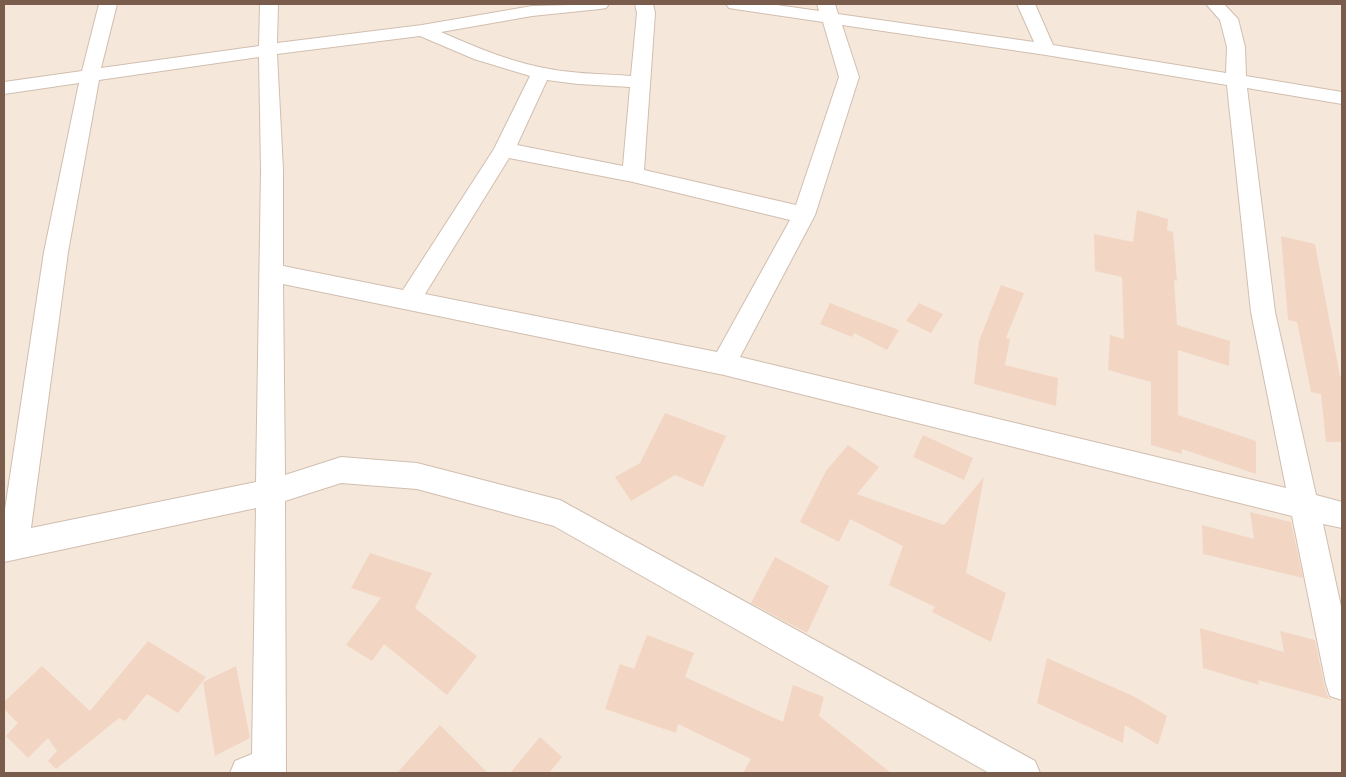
<!DOCTYPE html>
<html>
<head>
<meta charset="utf-8">
<style>
  body { margin:0 }
  #map { position:relative; width:1346px; height:777px; overflow:hidden; background:#fdf6ec; font-family:Arial,sans-serif }
  canvas { display:block }
  .frame { position:absolute; inset:0; border:5px solid #7a5c4d; pointer-events:none }
</style>
</head>
<body>
<div id="map">
<canvas width="1346" height="777"></canvas>
<div class="frame"></div>
</div>
<script>
const c = document.querySelector('canvas').getContext('2d');
c.lineJoin = 'round';
function paint(path, color) {
  c.fillStyle = color;
  c.fill(path, 'evenodd');
}
function trace(path, color, width, dash) {
  c.strokeStyle = color;
  c.lineWidth = width;
  c.lineCap = dash ? 'butt' : 'round';
  c.setLineDash(dash || []);
  c.stroke(path);
}
const residential = new Path2D(`
  M 4,4 L 1342,4 L 1342,773 L 4,773 Z`);
const building = new Path2D(`
  M 1137,210 L 1168,219 L 1167,230 L 1173,232 L 1177,281 L 1174,280 L 1177,325 L 1230,341 L 1229,366 L 1178,350 L 1178,415 L 1256,441 L 1256,474 L 1182,449 L 1182,454 L 1151,445 L 1151,382 L 1108,370 L 1110,335 L 1124,339 L 1122,277 L 1095,271 L 1094,234 L 1133,242 Z
  M 1281,236 L 1315,244 L 1340,376 L 1342,377 L 1342,442 L 1326,442 L 1321,394 L 1311,392 L 1297,322 L 1288,320 Z
  M 1001,285 L 1024,293 L 1006,338 L 1010,339 L 1005,365 L 1058,378 L 1056,406 L 974,384 L 979,341 Z
  M 830,303 L 863,316 L 899,330 L 887,350 L 854,333 L 852,337 L 820,324 Z
  M 919,303 L 943,314 L 931,333 L 906,321 Z
  M 665,413 L 726,436 L 703,487 L 675,475 L 631,501 L 615,477 L 640,463 Z
  M 923,435 L 973,458 L 964,480 L 913,457 Z
  M 848,445 L 879,467 L 857,494 L 944,525 L 984,477 L 966,573 L 1006,593 L 991,642 L 932,612 L 935,607 L 889,585 L 903,546 L 850,519 L 839,542 L 800,522 L 826,471 Z
  M 1250,512 L 1291,522 L 1303,578 L 1203,554 L 1202,525 L 1254,539 Z
  M 370,553 L 432,573 L 415,608 L 477,656 L 447,695 L 384,644 L 372,661 L 346,645 L 381,598 L 351,588 Z
  M 775,557 L 829,586 L 807,633 L 751,603 Z
  M 1200,628 L 1284,652 L 1280,631 L 1315,640 L 1324,684 L 1328,697 L 1332,700 L 1258,680 L 1259,685 L 1203,668 Z
  M 647,635 L 694,653 L 685,677 L 783,722 L 793,685 L 824,697 L 819,716 L 891,773 L 743,773 L 751,759 L 678,724 L 676,733 L 605,709 L 620,664 L 634,669 Z
  M 148,641 L 206,677 L 178,713 L 147,694 L 125,721 L 119,718 L 56,769 L 48,761 L 57,751 L 48,738 L 28,758 L 6,736 L 18,723 L 4,709 L 4,702 L 42,666 L 90,711 Z
  M 1047,658 L 1133,696 L 1167,716 L 1158,745 L 1125,725 L 1123,743 L 1037,703 Z
  M 236,666 L 250,738 L 215,756 L 203,682 Z
  M 440,725 L 488,773 L 397,773 Z
  M 540,737 L 562,757 L 549,773 L 510,773 Z`);
const minor = new Path2D(`
  M 99,4 L 117,4 L 101,68 L 259,46 L 260,4 L 278,4 L 277,43 L 422,25 L 532,6 L 609,4 L 606,8 L 600,9 L 532,16 L 441,32 C 477,48 515,64 555,70 C 580,74 606,74 631,76 L 637,13 L 635,4 L 653,4 L 655,13 L 644,170 L 796,205 L 839,77 L 823,22 L 735,9 L 729,8 L 726,4 L 770,4 L 819,11 L 817,4 L 835,4 L 838,14 L 1034,42 L 1017,4 L 1035,4 L 1053,45 L 1226,73 L 1227,47 L 1220,20 L 1206,4 L 1224,4 L 1238,19 L 1245,47 L 1246,76 L 1342,92 L 1342,104 L 1247,88 L 1275,312 L 1316,495 L 1342,502 L 1342,528 L 1323,524 L 1342,611 L 1342,700 L 1330,696 L 1326,684 L 1292,516 L 724,375 L 283,284 L 285,475 L 341,457 L 417,463 L 560,500 L 1035,761 L 1040,773 L 989,773 L 554,526 L 417,489 L 341,483 L 285,501 L 286,773 L 230,773 L 235,761 L 252,754 L 256,508 L 4,562 L 4,516 L 44,252 L 79,83 L 4,94 L 4,82 L 82,71 ZM 842,25 L 1046,55 L 1227,85 L 1251,312 L 1286,488 L 740,357 L 815,215 L 859,77 ZM 420,36 L 474,59 L 530,76 L 494,149 L 403,290 L 283,266 L 283,170 L 277,54 ZM 259,57 L 261,170 L 256,482 L 31,528 L 68,252 L 99,80 ZM 547,80 L 578,84 L 630,87 L 623,166 L 517,145 ZM 509,158 L 633,182 L 790,220 L 717,352 L 425,294 Z`);
paint(residential, '#f5e8da');
paint(building, '#f3d5c3');
trace(minor, '#d1beb0', 2);
paint(minor, '#fff');
</script>
</body>
</html>
